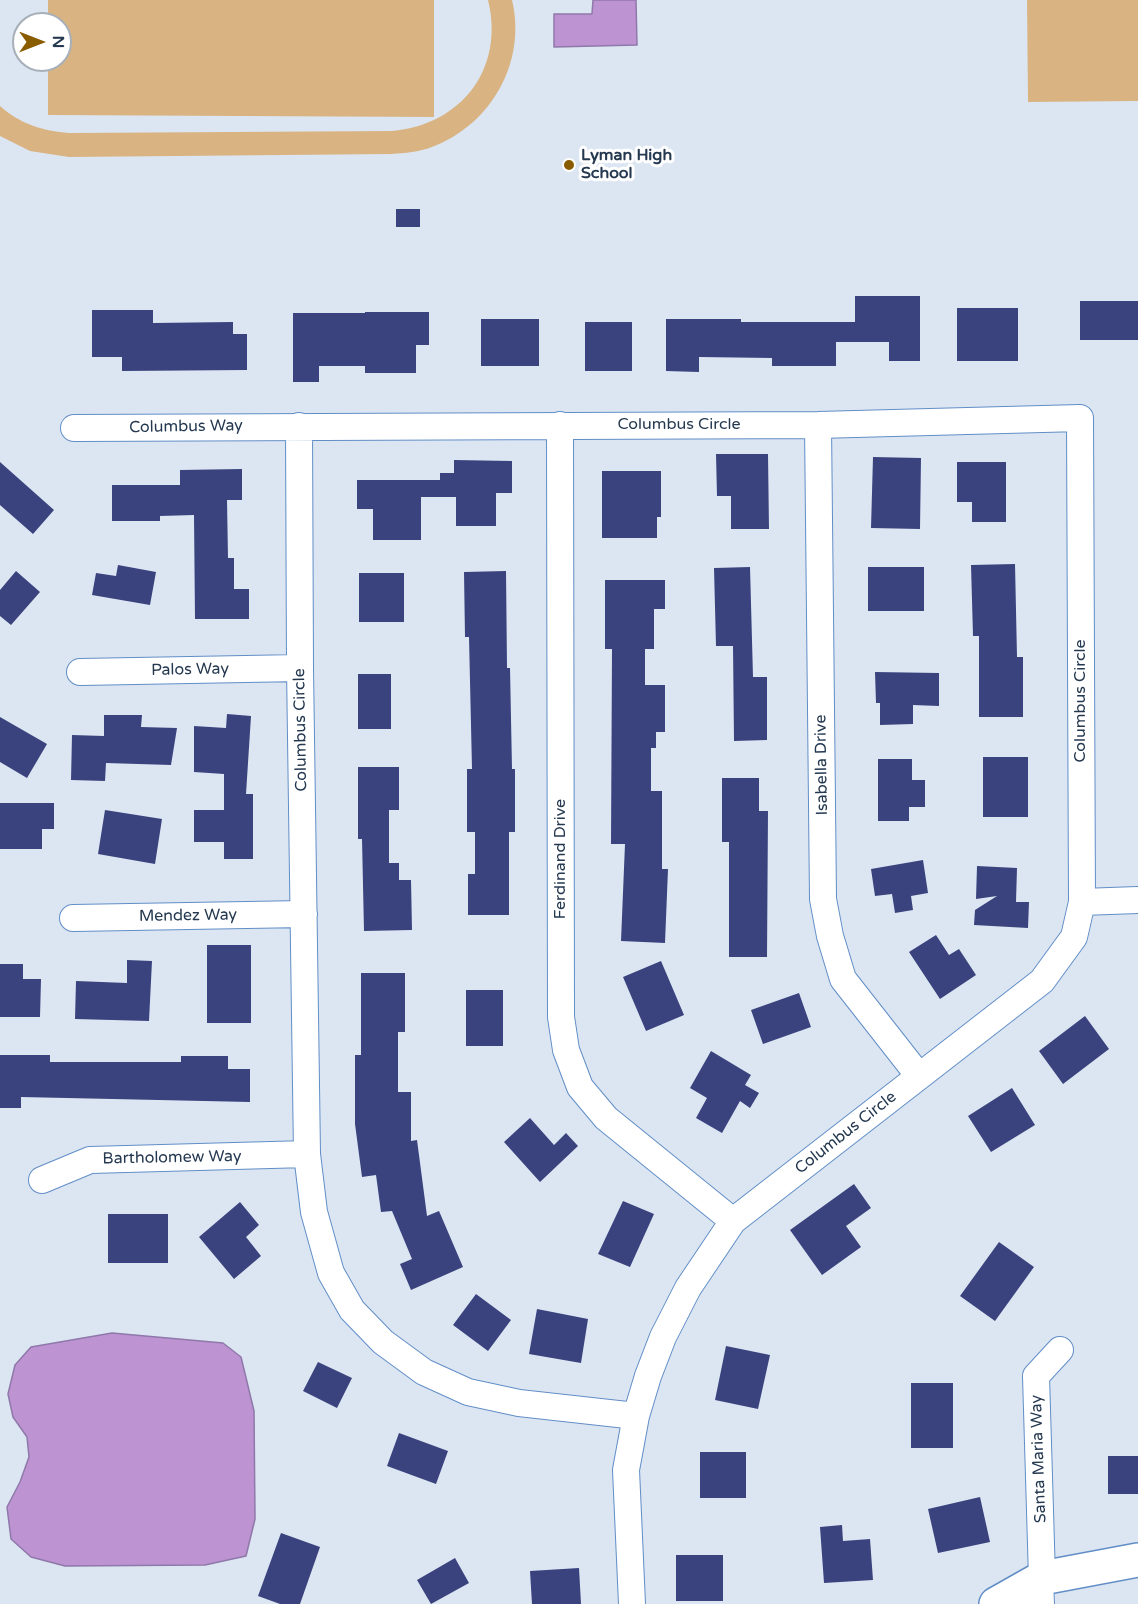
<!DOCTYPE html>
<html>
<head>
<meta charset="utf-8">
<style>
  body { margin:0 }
  #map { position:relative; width:1138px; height:1604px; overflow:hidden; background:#dce6f2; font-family:"Varela Round",sans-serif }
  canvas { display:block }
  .north { position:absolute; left:12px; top:12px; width:60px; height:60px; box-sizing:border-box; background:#fff; border:2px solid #a7afb9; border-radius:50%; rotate:90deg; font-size:16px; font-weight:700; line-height:24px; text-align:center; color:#243850 }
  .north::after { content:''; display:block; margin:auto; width:21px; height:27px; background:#8a5c00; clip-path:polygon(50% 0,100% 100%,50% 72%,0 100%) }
</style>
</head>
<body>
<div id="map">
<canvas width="1138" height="1604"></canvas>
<div class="north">N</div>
</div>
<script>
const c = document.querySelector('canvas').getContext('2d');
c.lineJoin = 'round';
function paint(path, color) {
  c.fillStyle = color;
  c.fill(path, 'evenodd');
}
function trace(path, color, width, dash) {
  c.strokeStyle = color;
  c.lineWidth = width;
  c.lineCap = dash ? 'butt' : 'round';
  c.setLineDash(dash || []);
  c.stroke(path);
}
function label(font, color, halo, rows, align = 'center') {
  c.font = font + ' "Varela Round",sans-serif';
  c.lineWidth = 6;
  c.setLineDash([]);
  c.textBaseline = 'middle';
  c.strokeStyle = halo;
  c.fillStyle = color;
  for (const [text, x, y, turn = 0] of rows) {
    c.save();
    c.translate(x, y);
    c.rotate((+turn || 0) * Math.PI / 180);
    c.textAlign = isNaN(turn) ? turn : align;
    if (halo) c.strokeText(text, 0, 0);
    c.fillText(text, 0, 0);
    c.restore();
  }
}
const green = new Path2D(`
  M 48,0 L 434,0 L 434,117 L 48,115 L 48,60 L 60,60 L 60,24 L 48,24 Z
  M 488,0 L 512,0 C 527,62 491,125 432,147 C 419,152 405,153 392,154 L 69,157 L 30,151 L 0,136 L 0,106 C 20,124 43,131 69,133 L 392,131 C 461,125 505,69 488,0 Z
  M 1027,0 L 1138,0 L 1138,101 L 1028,102 Z`);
const water = new Path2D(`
  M 593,0 L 636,0 L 637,45 L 554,47 L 554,14 L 592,14 Z
  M 112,1333 L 223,1343 L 241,1357 L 254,1411 L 255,1519 L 246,1556 L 205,1565 L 65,1566 L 31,1557 L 11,1539 L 7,1507 L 20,1482 L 29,1457 L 27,1437 L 13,1417 L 8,1394 L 15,1365 L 31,1347 Z`);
const building = new Path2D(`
  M 396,209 L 420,209 L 420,227 L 396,227 Z
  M 855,296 L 920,296 L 920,361 L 889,361 L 889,342 L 836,342 L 836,366 L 772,366 L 772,358 L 699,357 L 699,372 L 666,371 L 666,319 L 741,319 L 741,322 L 855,322 Z
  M 1080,301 L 1138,301 L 1138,340 L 1080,340 Z
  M 957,308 L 1018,308 L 1018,361 L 957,361 Z
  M 92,310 L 153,310 L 153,323 L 233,322 L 233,334 L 247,334 L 247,370 L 122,371 L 122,357 L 92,357 Z
  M 365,312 L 429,312 L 429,345 L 416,345 L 416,373 L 365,373 L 365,366 L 319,366 L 319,382 L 293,382 L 293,313 L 365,313 Z
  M 481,319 L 539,319 L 539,366 L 481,366 Z
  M 585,322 L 632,322 L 632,371 L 585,371 Z
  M 716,454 L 768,454 L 769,529 L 731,529 L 731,496 L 717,496 Z
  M 873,457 L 921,458 L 920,529 L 871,528 Z
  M 454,460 L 512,461 L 512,493 L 496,493 L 496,526 L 456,526 L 456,497 L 421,497 L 421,540 L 373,540 L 373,509 L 357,509 L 357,480 L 440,480 L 440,473 L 454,473 Z
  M 0,462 L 54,510 L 33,534 L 0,505 Z
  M 957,462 L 1006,462 L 1006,522 L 972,522 L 972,502 L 957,502 Z
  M 242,469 L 242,500 L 227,500 L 228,558 L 234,558 L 234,589 L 249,589 L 249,619 L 195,619 L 194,515 L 160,516 L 160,521 L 112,521 L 112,485 L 180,485 L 180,470 Z
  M 602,471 L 661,471 L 661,517 L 657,517 L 657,538 L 602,538 Z
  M 1015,564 L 1017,657 L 1023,657 L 1023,717 L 979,717 L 979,636 L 973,636 L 971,565 Z
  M 118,565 L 156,572 L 150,605 L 92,595 L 96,573 L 116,576 Z
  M 750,567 L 753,677 L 767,677 L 767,740 L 734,741 L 733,646 L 716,646 L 714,568 Z
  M 868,567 L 924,567 L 924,611 L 868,611 Z
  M 16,571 L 40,592 L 11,625 L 0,616 L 0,590 Z
  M 506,571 L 507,668 L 510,668 L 512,769 L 515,769 L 515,832 L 509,832 L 509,915 L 468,915 L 468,874 L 475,874 L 475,832 L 467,832 L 467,769 L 472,769 L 469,637 L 465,637 L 464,572 Z
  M 359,573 L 404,573 L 404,622 L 359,622 Z
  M 605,580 L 665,580 L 665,609 L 654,609 L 654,649 L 645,649 L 645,685 L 665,685 L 665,732 L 656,732 L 656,748 L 651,748 L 651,791 L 662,791 L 662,869 L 668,869 L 665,943 L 621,941 L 625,844 L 611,844 L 612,649 L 605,649 Z
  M 875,672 L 939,673 L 939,706 L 913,705 L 913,724 L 880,725 L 880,703 L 876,703 Z
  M 358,674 L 391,674 L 391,729 L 358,729 Z
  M 227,714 L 251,716 L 246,794 L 253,794 L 253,859 L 224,859 L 224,842 L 194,842 L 194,810 L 224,810 L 224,774 L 194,772 L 194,726 L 226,728 Z
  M 104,715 L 142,715 L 141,727 L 177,728 L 171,765 L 106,763 L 105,781 L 71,780 L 72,735 L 104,736 Z
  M 0,717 L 47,744 L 27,778 L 0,762 Z
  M 983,757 L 1028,757 L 1028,817 L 983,817 Z
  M 878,759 L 912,759 L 912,780 L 925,780 L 925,807 L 909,807 L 909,821 L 878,821 Z
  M 358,767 L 399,767 L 399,810 L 389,810 L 389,863 L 399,863 L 399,880 L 411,880 L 412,930 L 364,931 L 362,839 L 358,839 Z
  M 722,778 L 759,778 L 759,811 L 768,811 L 767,957 L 729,957 L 729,842 L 722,842 Z
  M 0,803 L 54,803 L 54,829 L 42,829 L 42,849 L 0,849 Z
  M 105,810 L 162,819 L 155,864 L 98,854 Z
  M 923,860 L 928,893 L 911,896 L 913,910 L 895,913 L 892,894 L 875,896 L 871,869 Z
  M 977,866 L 1017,868 L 1016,902 L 1029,902 L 1028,928 L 974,925 L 975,910 L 997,896 L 976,899 Z
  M 936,935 L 949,955 L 959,949 L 976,975 L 940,999 L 909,952 Z
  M 207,945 L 251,945 L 251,1023 L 207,1023 Z
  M 127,960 L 152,961 L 149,1021 L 75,1019 L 76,981 L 127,983 Z
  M 661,961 L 684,1015 L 646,1031 L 623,977 Z
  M 0,964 L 23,964 L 23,979 L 41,979 L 40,1017 L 0,1017 Z
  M 361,973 L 405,973 L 405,1032 L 398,1032 L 398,1092 L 411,1092 L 411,1141 L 417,1140 L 427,1216 L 439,1211 L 463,1267 L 411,1290 L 400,1264 L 412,1259 L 392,1211 L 381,1212 L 376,1175 L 362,1177 L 355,1124 L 355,1055 L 361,1055 Z
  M 466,990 L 503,990 L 503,1046 L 466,1046 Z
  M 799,993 L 811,1027 L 763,1044 L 751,1010 Z
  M 1085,1016 L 1109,1049 L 1063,1084 L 1039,1051 Z
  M 711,1051 L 751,1075 L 745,1085 L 759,1093 L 750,1108 L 740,1101 L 722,1133 L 696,1118 L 707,1098 L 690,1088 Z
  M 0,1055 L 50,1055 L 50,1062 L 181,1062 L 181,1056 L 228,1056 L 228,1069 L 250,1069 L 250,1102 L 21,1097 L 21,1108 L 0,1108 Z
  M 1012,1088 L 1035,1125 L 991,1152 L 968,1116 Z
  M 530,1118 L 554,1145 L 566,1133 L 578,1146 L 540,1182 L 504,1142 Z
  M 854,1184 L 871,1208 L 846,1226 L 861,1247 L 822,1275 L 790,1230 Z
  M 623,1201 L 654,1214 L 630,1267 L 598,1254 Z
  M 240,1202 L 259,1225 L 246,1237 L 261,1256 L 234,1279 L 199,1237 Z
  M 108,1214 L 168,1214 L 168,1263 L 108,1263 Z
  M 999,1242 L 1034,1267 L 995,1321 L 960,1296 Z
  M 476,1294 L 511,1320 L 488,1351 L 453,1325 Z
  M 537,1309 L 588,1319 L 581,1363 L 529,1354 Z
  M 726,1346 L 770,1355 L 758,1409 L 715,1400 Z
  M 318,1362 L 352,1378 L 337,1408 L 303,1391 Z
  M 911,1383 L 953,1383 L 953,1448 L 911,1448 Z
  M 399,1433 L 448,1451 L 436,1484 L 387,1466 Z
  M 700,1452 L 746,1452 L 746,1498 L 700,1498 Z
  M 1108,1456 L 1138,1456 L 1138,1494 L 1108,1494 Z
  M 980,1497 L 990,1542 L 938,1553 L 928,1509 Z
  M 842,1525 L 843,1541 L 870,1539 L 873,1580 L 824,1583 L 820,1527 Z
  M 281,1533 L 320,1547 L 300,1604 L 280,1604 L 258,1596 Z
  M 676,1555 L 723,1555 L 723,1601 L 676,1601 Z
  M 455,1558 L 469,1583 L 431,1604 L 417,1580 Z
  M 579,1568 L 581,1604 L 532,1604 L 530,1571 Z`);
const street = new Path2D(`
  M 560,425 L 561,1017 L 566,1050 L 580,1087 L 606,1118 L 733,1221
  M 818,425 L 823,899 L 830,936 L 843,979 L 919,1076
  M 299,426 L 300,668 L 307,1154 L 314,1212 L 331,1273 L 352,1310 L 383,1342 L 424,1372 L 468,1392 L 519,1403 L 636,1416
  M 74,428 L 818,425 L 1080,418 L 1082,902 L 1074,937 L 1042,981 L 733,1221 L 688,1288 L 663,1337 L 648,1376 L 636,1416 L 626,1470 L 632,1604
  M 80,672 L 300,668
  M 1082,902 L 1138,900
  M 73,918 L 304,914
  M 42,1180 L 90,1160 L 307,1154
  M 1042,1578 L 1036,1376 L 1060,1350
  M 1040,1580 L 1041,1604`);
const secondary = new Path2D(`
  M 996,1604 L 1042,1578 L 1138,1560`);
const markers = [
  [569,165,6,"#8a5c00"]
];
const poiNames = [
  ["Lyman High",581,156],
  ["School",581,174]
];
const streetNames = [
  ["Columbus Circle",679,425],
  ["Columbus Way",186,427,-1],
  ["Palos Way",190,670,-1],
  ["Columbus Circle",1081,701,-90],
  ["Columbus Circle",301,730,-91],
  ["Isabella Drive",822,765,-91],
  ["Ferdinand Drive",561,859,-90],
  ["Mendez Way",188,916,-1],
  ["Columbus Circle",846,1133,-38],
  ["Bartholomew Way",172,1158,-1],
  ["Santa Maria Way",1039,1459,-92]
];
paint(green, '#d9b482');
paint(water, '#bd93d1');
trace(water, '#8f78aa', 1.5);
paint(building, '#3a437e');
trace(street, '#618ec7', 28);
trace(secondary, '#618ec7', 36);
trace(street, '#fff', 26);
trace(secondary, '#fff', 33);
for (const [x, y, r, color] of markers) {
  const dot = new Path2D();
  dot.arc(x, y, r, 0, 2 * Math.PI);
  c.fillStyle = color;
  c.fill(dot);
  trace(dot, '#fff', 2);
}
label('bold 16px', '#243850', '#fff', poiNames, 'left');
label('16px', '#243850', '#fff', streetNames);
</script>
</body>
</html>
